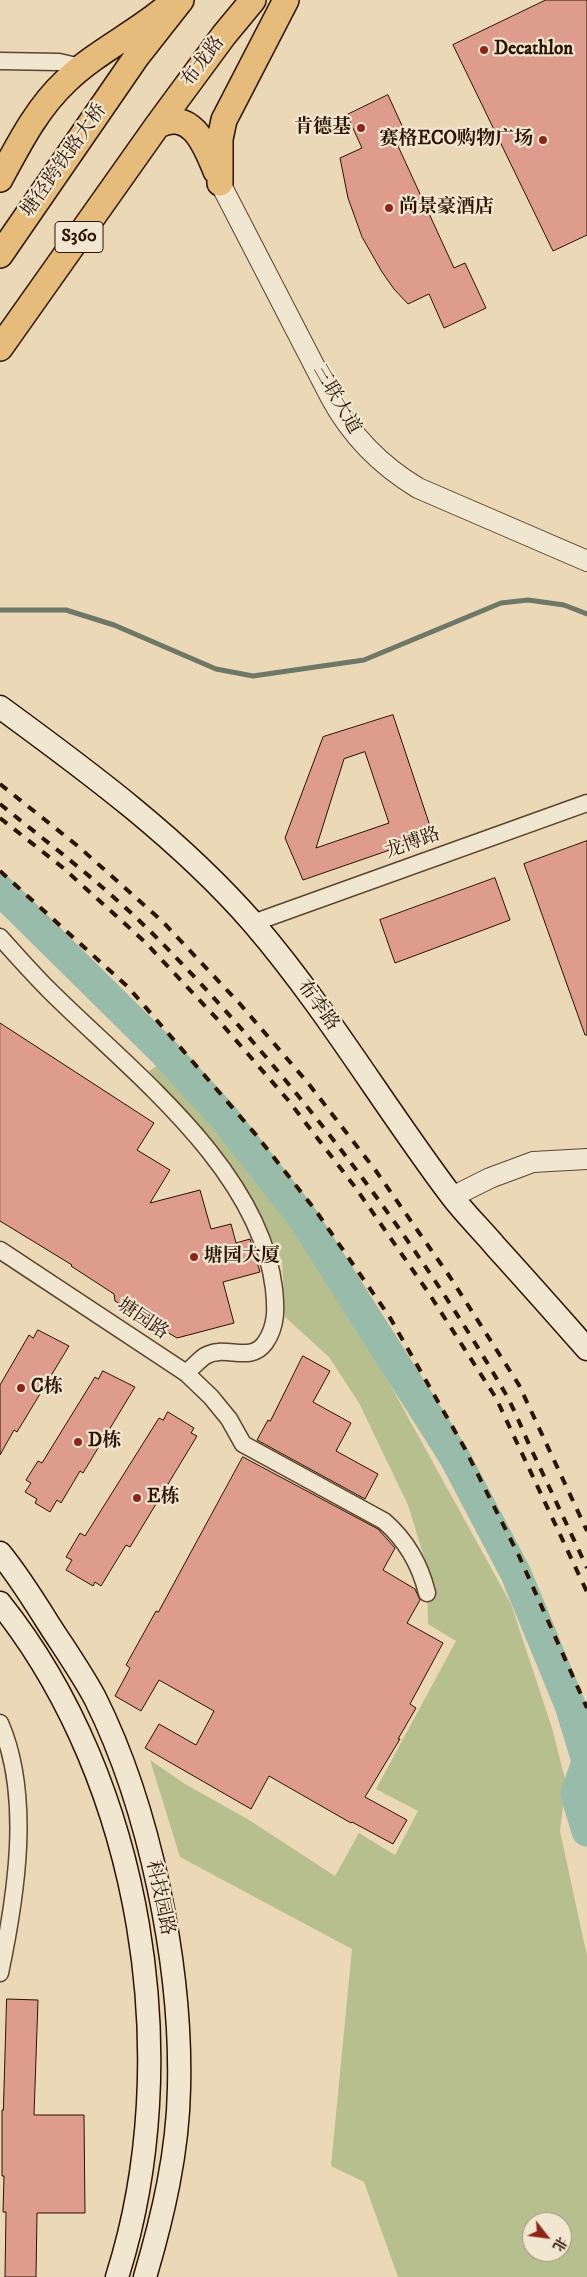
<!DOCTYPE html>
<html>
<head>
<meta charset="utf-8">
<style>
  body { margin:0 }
  #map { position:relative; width:587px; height:2277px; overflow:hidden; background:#ead8b7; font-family:"IM FELL DW Pica","Noto Serif SC",serif }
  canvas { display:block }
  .north { position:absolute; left:522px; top:2212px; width:50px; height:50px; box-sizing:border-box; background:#f1e6d0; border:1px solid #a2927e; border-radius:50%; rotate:120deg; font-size:14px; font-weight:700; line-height:20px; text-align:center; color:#2c1302 }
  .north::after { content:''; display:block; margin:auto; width:18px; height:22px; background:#8f2418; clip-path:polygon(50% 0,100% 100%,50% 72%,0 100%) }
</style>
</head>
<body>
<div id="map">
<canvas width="587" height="2277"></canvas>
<div class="north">北</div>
</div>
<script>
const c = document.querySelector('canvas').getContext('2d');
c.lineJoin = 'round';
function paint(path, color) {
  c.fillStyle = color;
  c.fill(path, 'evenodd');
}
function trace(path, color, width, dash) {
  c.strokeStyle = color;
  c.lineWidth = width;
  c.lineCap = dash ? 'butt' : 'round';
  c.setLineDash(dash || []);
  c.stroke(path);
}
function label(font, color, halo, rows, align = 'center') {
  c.font = font + ' "IM FELL DW Pica","Noto Serif SC",serif';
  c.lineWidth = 4.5;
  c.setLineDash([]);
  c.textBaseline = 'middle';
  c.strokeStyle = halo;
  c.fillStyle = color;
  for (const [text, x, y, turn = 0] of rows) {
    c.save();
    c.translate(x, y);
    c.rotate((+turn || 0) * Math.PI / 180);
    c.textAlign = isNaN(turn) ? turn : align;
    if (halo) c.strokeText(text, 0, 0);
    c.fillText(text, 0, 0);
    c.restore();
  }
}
const green = new Path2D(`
  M 163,1062 L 279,1208 L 366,1341 L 511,1604 L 552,1728 L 566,1783 L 560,1831 L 587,1956 L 587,2277 L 398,2277 L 364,2182 L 331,2166 L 352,1949 L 180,1857 L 150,1760 L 185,1784 L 249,1820 L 335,1876 L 359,1833 L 395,1855 L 418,1811 L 376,1789 L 456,1641 L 428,1624 L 427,1567 L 408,1505 L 359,1403 L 329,1357 L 285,1317 L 282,1261 L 249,1195 L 203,1132 L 149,1071 ZM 532,2222 L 562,2222 L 562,2252 L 532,2252 Z`);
const stream = new Path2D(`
  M 0,610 L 66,610 L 114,625 L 216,669 L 253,676 L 364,660 L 501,603 L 528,600 L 564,605 L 587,614`);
const river = new Path2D(`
  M 0,890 L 164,1052 L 222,1115 L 303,1218 L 455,1458 L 516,1574 L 570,1705 L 587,1761
  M 587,1762 L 576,1794 L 587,1831`);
const building = new Path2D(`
  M 546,0 L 587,0 L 587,235 L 553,251 L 453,45 Z
  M 388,95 L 409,141 L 398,146 L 454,268 L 465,263 L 486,308 L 444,328 L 429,294 L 408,304 L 394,289 L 382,272 L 362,237 L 348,198 L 340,158 L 362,148 L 347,115 Z
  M 393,715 L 433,835 L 303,880 L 285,838 L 323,737 ZM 365,752 L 389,823 L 316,848 L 344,759 Z
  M 587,841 L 587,1035 L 585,1035 L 524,864 Z
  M 495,878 L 510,920 L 395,963 L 380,920 Z
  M 0,1023 L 154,1123 L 137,1150 L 170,1170 L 150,1203 L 200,1190 L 211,1229 L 231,1224 L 236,1243 L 250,1239 L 260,1272 L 223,1282 L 234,1323 L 177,1338 L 115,1301 L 114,1294 L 71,1266 L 72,1265 L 0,1221 Z
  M 38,1330 L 69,1346 L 17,1432 L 14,1430 L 0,1455 L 0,1385 L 29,1335 L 33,1338 Z
  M 303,1356 L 330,1371 L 313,1402 L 351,1423 L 336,1451 L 378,1474 L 365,1499 L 257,1440 L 268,1420 L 270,1421 Z
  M 103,1371 L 135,1387 L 83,1473 L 80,1471 L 61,1503 L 57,1500 L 50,1512 L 35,1503 L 37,1499 L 25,1492 L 31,1483 L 26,1480 L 38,1461 L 42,1463 L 95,1377 L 98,1379 Z
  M 168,1412 L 194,1428 L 191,1433 L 197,1436 L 130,1547 L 126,1545 L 101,1586 L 95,1582 L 93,1586 L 66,1570 L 72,1560 L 66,1557 L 80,1533 L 85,1536 L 159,1418 L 163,1420 Z
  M 243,1457 L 378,1529 L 395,1548 L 383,1570 L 415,1589 L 420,1600 L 407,1623 L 443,1643 L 410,1704 L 416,1708 L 398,1739 L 400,1739 L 365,1797 L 407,1820 L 393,1844 L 352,1822 L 351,1823 L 269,1776 L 251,1809 L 145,1748 L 159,1724 L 196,1745 L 214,1711 L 159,1680 L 141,1711 L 115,1696 L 130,1668 L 126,1665 L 156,1611 L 158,1612 Z
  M 7,1999 L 38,2000 L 34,2115 L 84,2115 L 85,2213 L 37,2213 L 36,2277 L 5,2277 L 6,2212 L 3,2212 L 4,2176 L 2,2176 L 2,2110 L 3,2110 Z`);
const minor = new Path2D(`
  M 0,61 L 59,62 L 81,67
  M 253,923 L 587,803
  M 0,937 C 16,955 32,973 49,990 C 129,1070 260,1168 274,1289 C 276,1308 277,1326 265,1343 C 250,1364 225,1344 205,1356 C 199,1360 192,1368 186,1373
  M 0,1250 L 186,1373 L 211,1397 L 229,1419 L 243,1444 L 384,1521 C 407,1541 420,1564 427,1593
  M 0,1723 C 32,1796 16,1897 0,1973`);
const tertiary = new Path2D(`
  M 220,183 L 331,398 C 352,437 380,465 418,488 L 587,561
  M 452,1197 L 490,1178 L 533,1162 L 587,1159`);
const secondary = new Path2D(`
  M 0,707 C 89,772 181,840 254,924 C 326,1008 383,1105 450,1194 C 464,1213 481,1229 496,1247 C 527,1281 557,1315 587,1349
  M 0,1553 C 18,1575 33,1599 48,1623 C 64,1648 81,1672 95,1698 C 150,1808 182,1966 179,2088 C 178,2152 163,2216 145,2277
  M 0,1603 C 143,1782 186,2060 117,2277`);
const primary = new Path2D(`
  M 157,126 C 192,107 206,147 216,171
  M 0,179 C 19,144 37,108 66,81 C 95,53 131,36 162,11
  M 220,183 L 220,139 L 224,120 L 286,0
  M 0,255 L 137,56 L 181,0
  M 0,348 L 157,126 L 224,35 L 253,0`);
const rail = new Path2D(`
  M 0,784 L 79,847 L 163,922 L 240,1004 L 308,1083 L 376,1171 L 450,1277 L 519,1385 L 587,1531
  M 0,804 C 52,846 106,887 153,934 C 285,1067 409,1229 504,1391 C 515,1410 523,1432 533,1453 C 551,1491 569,1529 587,1568
  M 0,818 L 62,867 L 144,941 L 220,1022 L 288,1100 L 355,1187 L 428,1292 L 496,1398 L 587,1592
  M 0,871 L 128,987 L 257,1136 L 316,1211 L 389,1316 L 464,1447 L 519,1556 L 587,1708`);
const markers = [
  [484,50,5,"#8f2418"],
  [361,128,5,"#8f2418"],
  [543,140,5,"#8f2418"],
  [389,208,5,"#8f2418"],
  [194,1257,5,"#8f2418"],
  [21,1388,5,"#8f2418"],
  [78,1442,5,"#8f2418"],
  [137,1498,5,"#8f2418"]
];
const shields = [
  [79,237,48]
];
const shieldNames = [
  ["S360",79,237]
];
const poiNames = [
  ["Decathlon",494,50],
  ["肯德基",351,128,"right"],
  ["赛格ECO购物广场",533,140,"right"],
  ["尚景豪酒店",399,208],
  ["塘园大厦",204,1257],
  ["C栋",31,1388],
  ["D栋",88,1442],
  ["E栋",147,1498]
];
const streetNames = [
  ["布龙路",204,62,-53],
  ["塘径跨铁路大桥",65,161,-55],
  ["三联大道",336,400,60],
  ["龙博路",413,844,-20],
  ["布李路",317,1006,54],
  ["塘园路",142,1320,34],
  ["科技园路",159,1898,78]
];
paint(green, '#b7bf8e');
trace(stream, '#6d7866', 5);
trace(river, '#99bba9', 31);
paint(building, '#de9c8c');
trace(building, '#2c1302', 1);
trace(minor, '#5c442f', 19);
trace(tertiary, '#5c442f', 22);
trace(secondary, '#2c1302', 25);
trace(primary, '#2c1302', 28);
trace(minor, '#f1e6d0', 16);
trace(tertiary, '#f1e6d0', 20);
trace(secondary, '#f1e6d0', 22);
trace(primary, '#e5bc7c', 25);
trace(rail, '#2c1302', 4, [9, 9]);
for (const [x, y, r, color] of markers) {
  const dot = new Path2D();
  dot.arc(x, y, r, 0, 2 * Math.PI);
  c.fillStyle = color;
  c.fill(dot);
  trace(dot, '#f1e6d0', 2);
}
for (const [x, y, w] of shields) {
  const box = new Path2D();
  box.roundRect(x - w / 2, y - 15.5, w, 31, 4);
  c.fillStyle = '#f1e6d0';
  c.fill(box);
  trace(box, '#2c1302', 1);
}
label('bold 18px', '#2c1302', null, shieldNames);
label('bold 19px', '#2c1302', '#f1e6d0', poiNames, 'left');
label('19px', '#2c1302', '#f1e6d0', streetNames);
</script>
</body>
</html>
